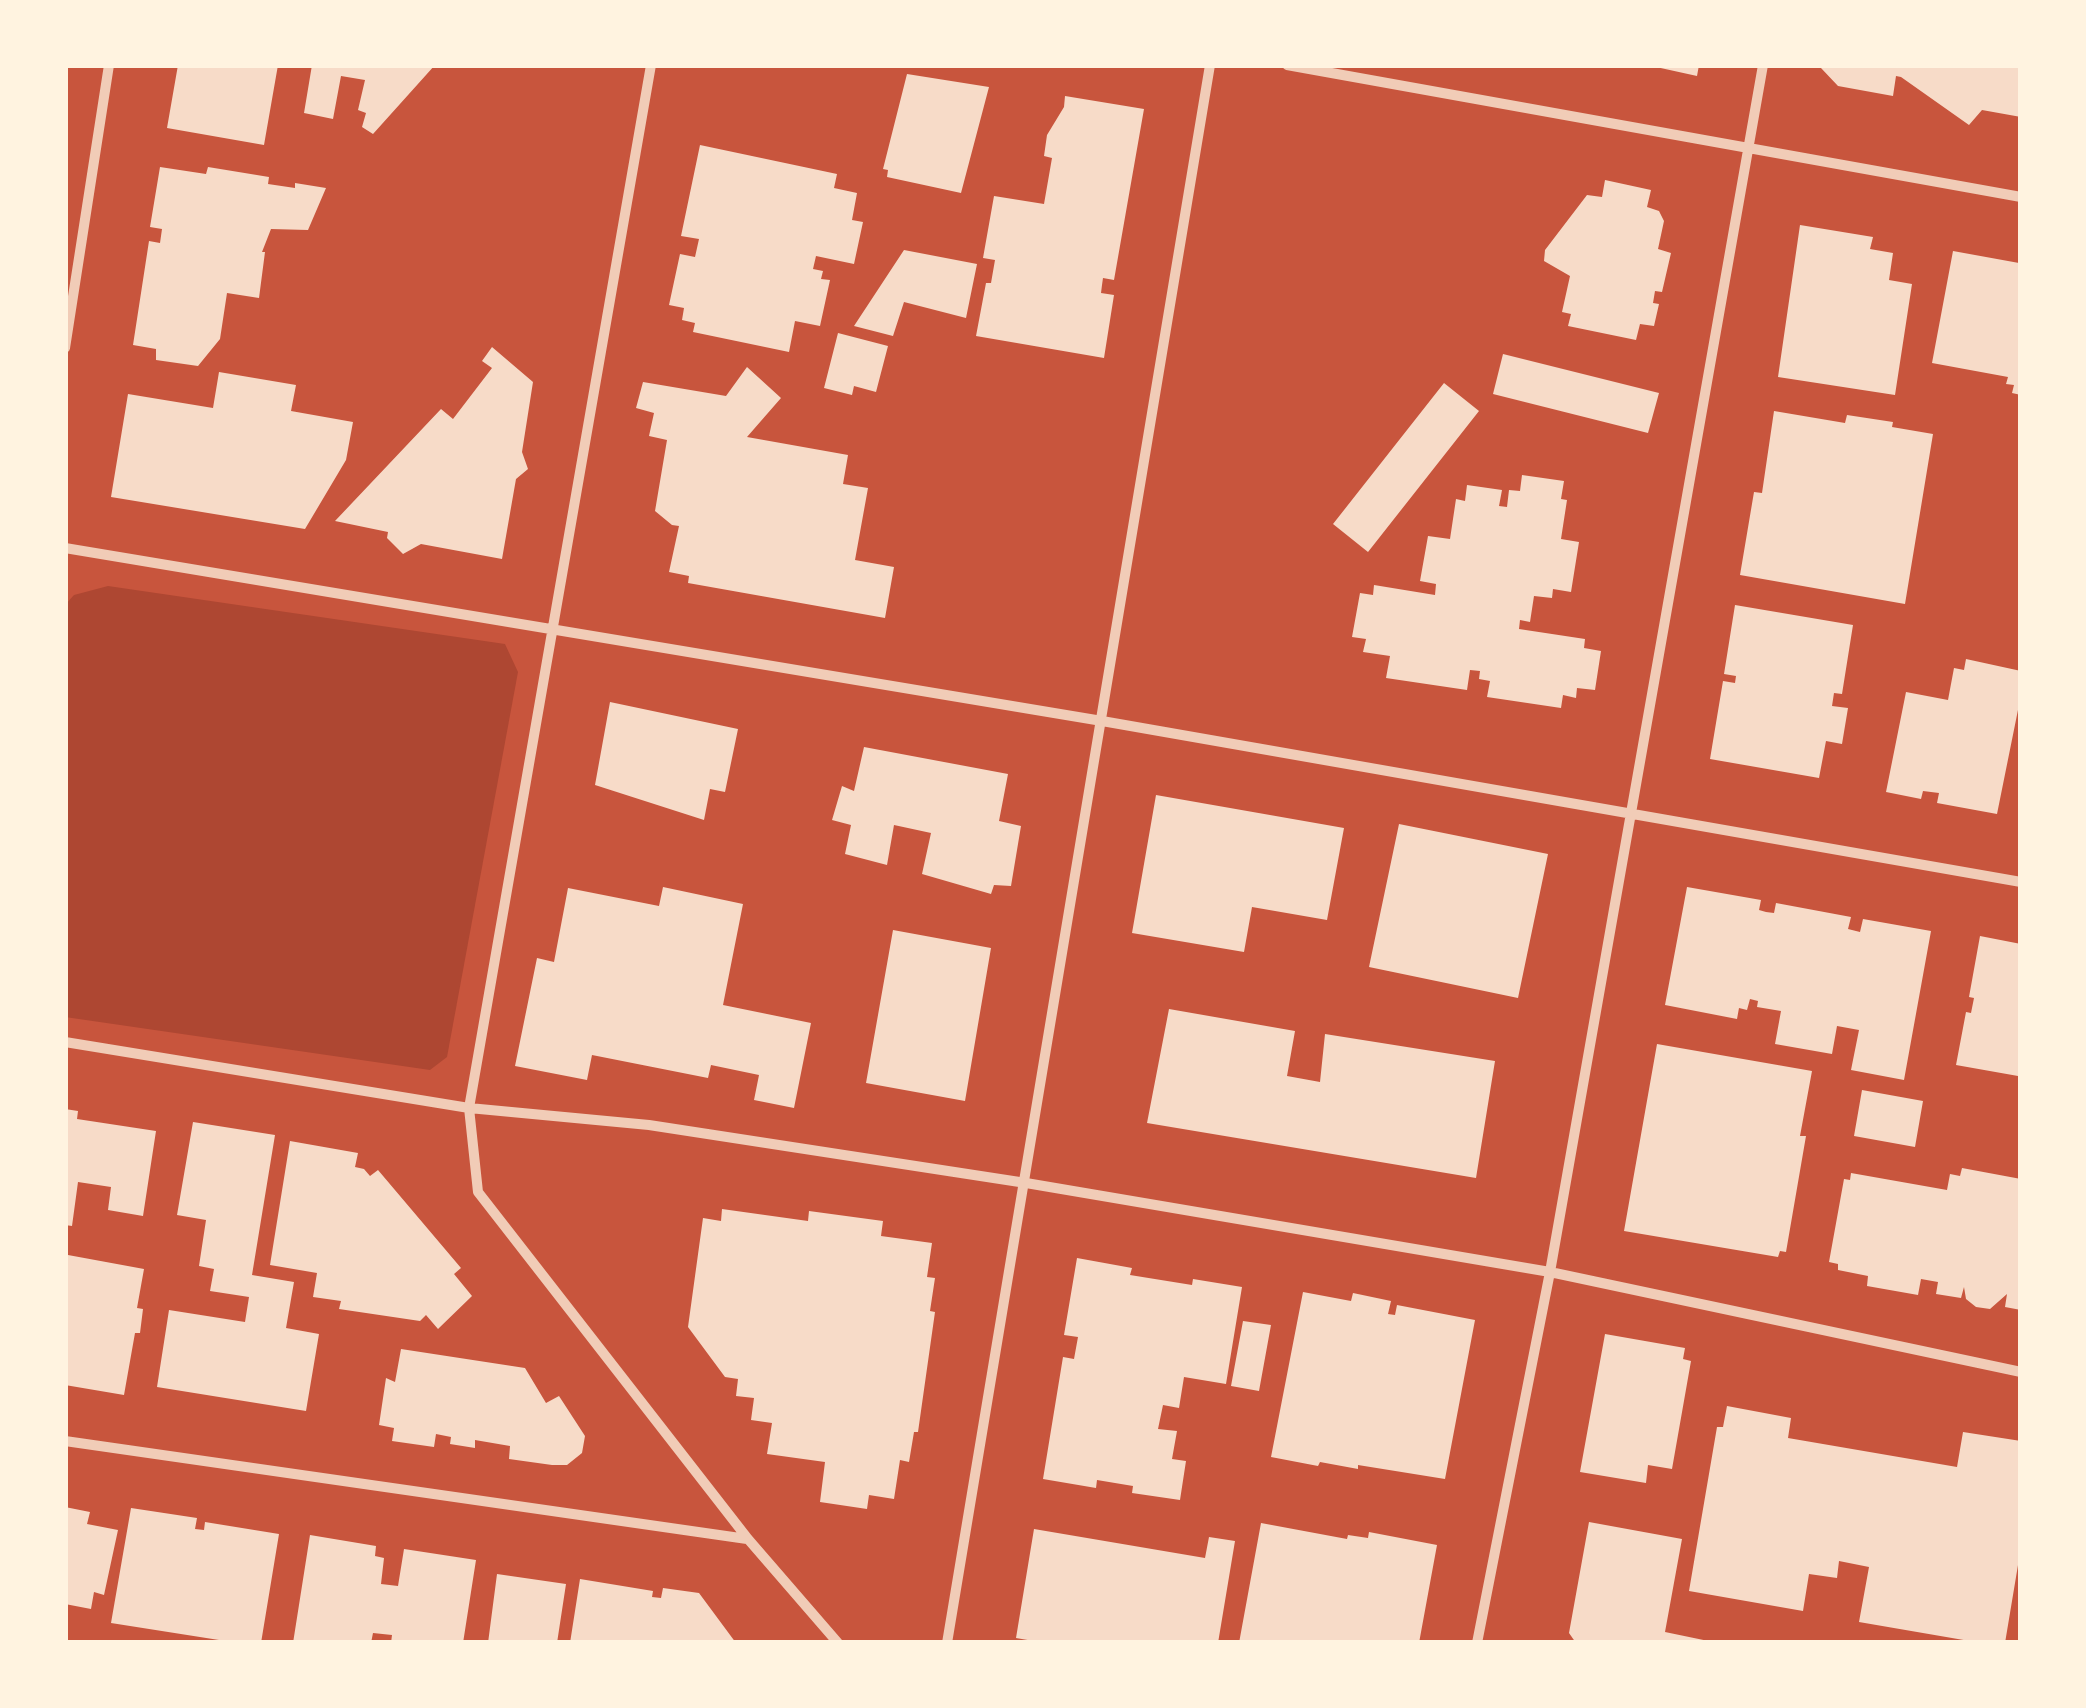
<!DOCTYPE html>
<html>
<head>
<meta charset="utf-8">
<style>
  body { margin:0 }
  #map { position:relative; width:2086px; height:1708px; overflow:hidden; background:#c8553d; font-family:"DejaVu Sans",sans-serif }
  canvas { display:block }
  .frame { position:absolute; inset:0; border:68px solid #fff3e0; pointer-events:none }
</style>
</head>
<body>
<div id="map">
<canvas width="2086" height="1708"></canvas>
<div class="frame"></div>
</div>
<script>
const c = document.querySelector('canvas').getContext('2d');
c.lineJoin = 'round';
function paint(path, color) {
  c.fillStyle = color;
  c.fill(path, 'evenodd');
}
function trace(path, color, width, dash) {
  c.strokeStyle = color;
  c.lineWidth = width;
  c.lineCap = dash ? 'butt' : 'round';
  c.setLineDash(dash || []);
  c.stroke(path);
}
const green = new Path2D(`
  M 108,586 L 505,644 L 518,672 L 447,1057 L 430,1070 L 65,1017 L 65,605 L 74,595 Z`);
const building = new Path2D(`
  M 178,65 L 278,65 L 264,145 L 167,128 Z
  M 312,65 L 435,65 L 373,134 L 362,127 L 366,113 L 358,110 L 365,80 L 341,76 L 333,119 L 304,113 Z
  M 1647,65 L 1699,65 L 1697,76 Z
  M 1822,65 L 2021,65 L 2021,117 L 1982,110 L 1969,125 L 1901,77 L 1896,76 L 1893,96 L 1838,86 L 1821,68 Z
  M 907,74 L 989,87 L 961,193 L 887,177 L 888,170 L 883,169 Z
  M 1065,96 L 1144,109 L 1114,280 L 1103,278 L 1102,285 L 1101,293 L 1114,295 L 1104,358 L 976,336 L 986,283 L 991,283 L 995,260 L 983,258 L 994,196 L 1044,204 L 1052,158 L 1044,156 L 1047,135 L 1064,107 Z
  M 700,145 L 837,174 L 834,188 L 857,193 L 852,220 L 863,222 L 854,264 L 816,256 L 813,269 L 823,271 L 821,279 L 830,280 L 820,326 L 795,321 L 789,352 L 693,332 L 695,323 L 682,320 L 684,308 L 669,305 L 680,254 L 695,257 L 699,239 L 681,236 Z
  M 160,167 L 206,174 L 208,167 L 269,177 L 268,184 L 295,188 L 295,183 L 326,188 L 308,230 L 271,229 L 262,252 L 265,252 L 259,298 L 227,293 L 220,339 L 198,366 L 156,360 L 156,349 L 133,345 L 149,241 L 160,243 L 162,229 L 150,227 Z
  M 1605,180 L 1651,190 L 1647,207 L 1659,211 L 1664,221 L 1658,249 L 1671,253 L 1662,292 L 1655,291 L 1653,303 L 1659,304 L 1654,326 L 1640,324 L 1636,340 L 1568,326 L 1571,314 L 1562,312 L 1570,276 L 1544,261 L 1545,250 L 1587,195 L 1602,197 Z
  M 1800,225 L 1873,237 L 1870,249 L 1893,253 L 1889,280 L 1912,284 L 1895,395 L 1778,377 Z
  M 904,250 L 977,264 L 966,318 L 904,302 L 893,336 L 854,326 Z
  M 1953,251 L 2019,263 L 2021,395 L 2012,393 L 2014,385 L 2006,384 L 2008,377 L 1932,363 Z
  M 838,333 L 888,346 L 876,392 L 854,386 L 852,395 L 824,388 Z
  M 492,347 L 533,382 L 522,452 L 528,469 L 516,479 L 502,559 L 421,544 L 403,554 L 387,538 L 388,532 L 335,521 L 441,409 L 453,419 L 492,368 L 482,361 Z
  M 1503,354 L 1659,393 L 1648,433 L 1493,394 Z
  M 747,367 L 781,398 L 747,437 L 848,455 L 843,484 L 868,488 L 855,560 L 894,567 L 885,618 L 688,583 L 689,576 L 669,572 L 679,526 L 672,525 L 655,511 L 667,440 L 649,436 L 654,413 L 636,408 L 643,382 L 726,396 Z
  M 219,372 L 296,385 L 291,411 L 353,422 L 346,460 L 305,529 L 111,497 L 128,394 L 213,408 Z
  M 1444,383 L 1479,411 L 1368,552 L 1333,524 Z
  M 1774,411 L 1845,423 L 1847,415 L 1893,422 L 1892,427 L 1933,434 L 1905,604 L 1740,575 L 1754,492 L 1762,493 Z
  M 1522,475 L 1564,481 L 1561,499 L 1567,500 L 1561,539 L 1579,542 L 1571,592 L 1553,589 L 1552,598 L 1534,596 L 1530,622 L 1520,620 L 1519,629 L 1585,639 L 1584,648 L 1601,651 L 1595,690 L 1577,688 L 1576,698 L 1563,695 L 1561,708 L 1487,697 L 1490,681 L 1479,679 L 1480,671 L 1470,670 L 1467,690 L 1386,678 L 1390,656 L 1363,652 L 1366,639 L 1352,637 L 1360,593 L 1373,595 L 1374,585 L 1435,595 L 1436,584 L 1420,581 L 1428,536 L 1450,539 L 1456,499 L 1465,501 L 1467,485 L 1502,490 L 1499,506 L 1507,507 L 1509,490 L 1520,491 Z
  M 1735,605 L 1853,625 L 1842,694 L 1834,693 L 1832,706 L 1848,708 L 1842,744 L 1826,741 L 1819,778 L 1710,759 L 1723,681 L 1735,683 L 1736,676 L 1724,674 Z
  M 1966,659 L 2021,671 L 2021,695 L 1997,814 L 1937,803 L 1939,793 L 1923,791 L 1921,799 L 1886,792 L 1906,692 L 1948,700 L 1954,668 L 1964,670 Z
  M 610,702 L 738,729 L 725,792 L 710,789 L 704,820 L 595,785 Z
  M 864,747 L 1008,774 L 999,821 L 1021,826 L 1011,886 L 994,885 L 991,894 L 922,874 L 931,833 L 894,825 L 887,865 L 845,854 L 851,825 L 832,820 L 842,786 L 854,791 Z
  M 1156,795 L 1344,828 L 1327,920 L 1252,907 L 1244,952 L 1132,933 Z
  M 1399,824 L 1548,854 L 1518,998 L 1369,967 Z
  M 663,887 L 743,904 L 723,1005 L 811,1023 L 794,1108 L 754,1100 L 759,1075 L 711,1065 L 708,1078 L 592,1055 L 587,1080 L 515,1066 L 537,958 L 554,962 L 568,888 L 659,906 Z
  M 1687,887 L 1761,900 L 1759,910 L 1766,912 L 1774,913 L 1776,903 L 1851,917 L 1848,929 L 1860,932 L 1863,919 L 1931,931 L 1904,1080 L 1851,1070 L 1859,1030 L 1837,1026 L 1832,1054 L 1775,1044 L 1781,1011 L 1757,1007 L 1758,1001 L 1750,999 L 1747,1010 L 1739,1008 L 1737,1019 L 1665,1005 Z
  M 893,930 L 991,948 L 965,1101 L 866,1083 Z
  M 1980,936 L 2021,944 L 2021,1065 L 2018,1076 L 1956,1065 L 1966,1012 L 1971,1013 L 1974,998 L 1969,997 Z
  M 1169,1009 L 1295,1031 L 1287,1076 L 1320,1082 L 1325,1034 L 1495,1061 L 1476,1178 L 1147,1123 Z
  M 1657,1044 L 1812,1071 L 1800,1136 L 1806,1136 L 1786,1252 L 1780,1251 L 1778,1257 L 1624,1231 Z
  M 1862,1090 L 1923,1101 L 1915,1147 L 1854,1136 Z
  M 65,1109 L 78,1111 L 77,1119 L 156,1131 L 143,1216 L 108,1210 L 111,1187 L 78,1182 L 72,1226 L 65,1225 Z
  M 193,1122 L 275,1135 L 252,1275 L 294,1282 L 286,1328 L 319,1334 L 306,1411 L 157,1387 L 169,1310 L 245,1322 L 249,1297 L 210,1291 L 214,1269 L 199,1266 L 206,1220 L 177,1215 Z
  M 290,1141 L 358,1153 L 355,1167 L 364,1169 L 370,1176 L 378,1170 L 461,1268 L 454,1274 L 472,1296 L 438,1329 L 426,1315 L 420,1321 L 339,1309 L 341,1301 L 313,1297 L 317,1273 L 270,1265 Z
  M 1962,1168 L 2021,1179 L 2021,1310 L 2005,1307 L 2007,1294 L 1990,1309 L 1976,1307 L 1966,1299 L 1964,1287 L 1961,1298 L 1936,1294 L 1938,1282 L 1921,1279 L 1918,1295 L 1867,1286 L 1868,1276 L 1838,1270 L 1838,1264 L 1829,1262 L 1844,1179 L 1850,1180 L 1851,1173 L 1947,1190 L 1950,1174 L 1960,1176 Z
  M 722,1209 L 808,1221 L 809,1211 L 883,1221 L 881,1236 L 932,1243 L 927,1277 L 935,1278 L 930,1311 L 935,1312 L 918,1432 L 914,1432 L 909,1462 L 900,1460 L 894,1499 L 869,1495 L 867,1509 L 820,1502 L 825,1462 L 767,1454 L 772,1423 L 751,1420 L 754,1398 L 736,1396 L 738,1379 L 725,1377 L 688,1327 L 703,1218 L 721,1221 Z
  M 68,1255 L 144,1269 L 137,1308 L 143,1309 L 140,1333 L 135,1333 L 124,1395 L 65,1385 L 65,1264 Z
  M 1077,1258 L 1132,1268 L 1130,1275 L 1192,1285 L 1193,1279 L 1242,1287 L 1226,1384 L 1184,1377 L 1179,1408 L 1163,1405 L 1158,1429 L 1177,1431 L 1172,1459 L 1186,1461 L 1180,1500 L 1132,1493 L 1133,1486 L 1097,1480 L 1096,1488 L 1043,1479 L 1063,1357 L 1074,1359 L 1078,1337 L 1064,1335 Z
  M 1303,1292 L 1351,1301 L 1353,1293 L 1391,1301 L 1388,1314 L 1395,1315 L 1397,1305 L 1475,1320 L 1445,1479 L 1358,1465 L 1358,1469 L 1320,1462 L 1318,1466 L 1271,1457 Z
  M 1243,1321 L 1271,1325 L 1259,1391 L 1231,1386 Z
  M 1605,1334 L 1685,1348 L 1683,1359 L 1691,1361 L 1672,1469 L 1648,1465 L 1646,1483 L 1580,1472 Z
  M 401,1349 L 525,1368 L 546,1403 L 559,1396 L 585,1436 L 582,1453 L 567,1465 L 552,1465 L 509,1459 L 510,1446 L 475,1440 L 475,1448 L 450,1444 L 451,1437 L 436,1434 L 434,1447 L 392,1441 L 394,1428 L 379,1425 L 386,1378 L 395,1382 Z
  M 1727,1406 L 1791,1418 L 1788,1438 L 1957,1467 L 1963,1432 L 2021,1441 L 2021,1547 L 2005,1643 L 1981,1643 L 1859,1622 L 1869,1567 L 1839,1561 L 1837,1578 L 1809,1574 L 1803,1611 L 1689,1591 L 1717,1427 L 1723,1427 Z
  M 65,1507 L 90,1512 L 87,1524 L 118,1530 L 104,1595 L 94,1592 L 91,1609 L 65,1604 Z
  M 131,1508 L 197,1518 L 195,1529 L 204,1530 L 205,1522 L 279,1534 L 261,1643 L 238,1643 L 111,1623 Z
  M 1589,1522 L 1682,1539 L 1665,1632 L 1718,1643 L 1576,1643 L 1569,1633 Z
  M 1261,1523 L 1347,1539 L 1348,1535 L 1368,1538 L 1369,1532 L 1437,1545 L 1419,1643 L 1239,1643 Z
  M 1034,1529 L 1205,1558 L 1209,1537 L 1235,1541 L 1218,1643 L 1045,1643 L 1016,1638 Z
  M 310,1535 L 376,1546 L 375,1556 L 384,1558 L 381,1584 L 398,1586 L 404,1549 L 476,1560 L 463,1643 L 391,1643 L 392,1635 L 373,1633 L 371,1643 L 293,1643 Z
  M 497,1574 L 566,1584 L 557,1643 L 488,1643 Z
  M 580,1579 L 653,1591 L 652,1597 L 661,1598 L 663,1588 L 699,1593 L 736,1643 L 570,1643 Z`);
const minor = new Path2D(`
  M 651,65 L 469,1108 L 478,1192 L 748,1539 L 838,1643
  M 1287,65 L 2021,197
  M 65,348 L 109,65
  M 65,548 L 1102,721 L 2021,882
  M 65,1042 L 469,1108 L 649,1125 L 1026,1183 L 1550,1272 L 2021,1372
  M 65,1441 L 747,1539
  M 947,1643 L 1210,65
  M 1477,1643 L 1550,1272 L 1763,65`);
paint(green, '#ae4732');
paint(building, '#f7dbc8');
trace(minor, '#f1ccb7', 10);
</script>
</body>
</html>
